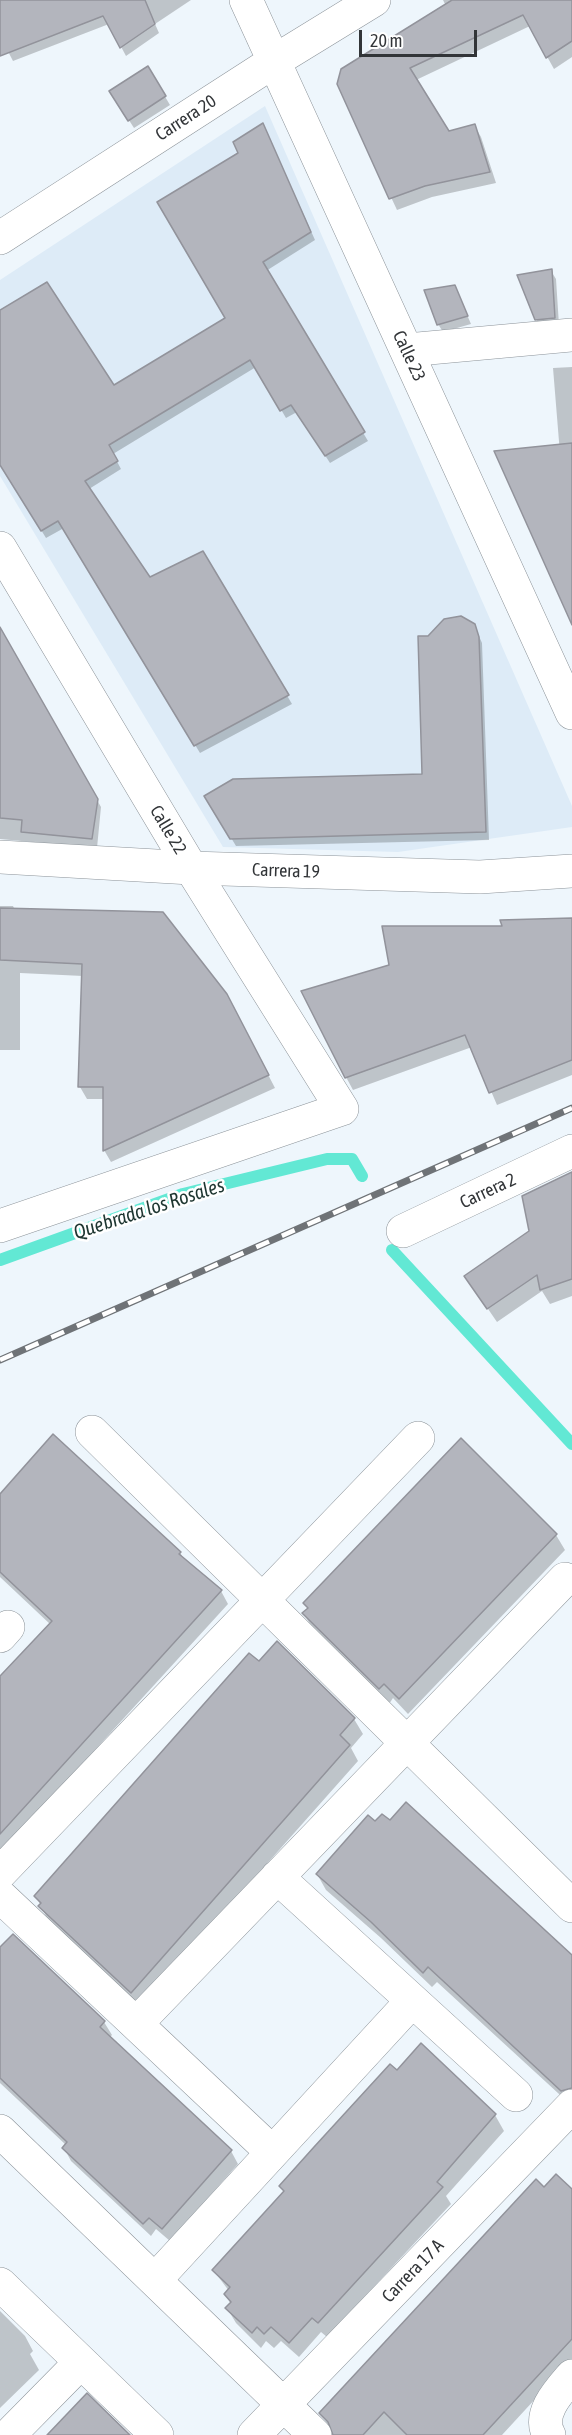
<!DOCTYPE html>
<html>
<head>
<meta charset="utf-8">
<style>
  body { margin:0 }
  #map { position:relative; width:572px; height:2435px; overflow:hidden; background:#eef6fc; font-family:"Asap Condensed",sans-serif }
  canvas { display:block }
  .scale { position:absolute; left:359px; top:30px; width:118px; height:27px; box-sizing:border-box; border:3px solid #323538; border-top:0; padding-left:8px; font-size:18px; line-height:21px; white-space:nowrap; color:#323538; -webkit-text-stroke:4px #fff; paint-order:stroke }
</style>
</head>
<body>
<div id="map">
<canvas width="572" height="2435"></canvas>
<div class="scale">20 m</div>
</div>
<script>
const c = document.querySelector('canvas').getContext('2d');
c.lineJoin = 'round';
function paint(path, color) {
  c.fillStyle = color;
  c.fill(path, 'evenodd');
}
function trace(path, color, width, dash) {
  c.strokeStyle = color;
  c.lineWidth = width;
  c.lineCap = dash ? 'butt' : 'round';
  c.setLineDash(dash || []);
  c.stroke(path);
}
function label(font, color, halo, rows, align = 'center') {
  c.font = font + ' "Asap Condensed",sans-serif';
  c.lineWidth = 5;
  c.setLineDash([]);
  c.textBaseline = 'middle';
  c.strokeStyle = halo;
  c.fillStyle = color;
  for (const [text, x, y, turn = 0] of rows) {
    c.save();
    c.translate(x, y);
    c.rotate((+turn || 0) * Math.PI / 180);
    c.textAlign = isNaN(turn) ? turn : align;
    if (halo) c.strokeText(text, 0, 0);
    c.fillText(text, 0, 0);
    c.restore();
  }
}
const built = new Path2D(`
  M 265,106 L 572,806 L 572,827 L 398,852 L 223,847 L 0,476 L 0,280 Z`);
const shadow = new Path2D(`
  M 0,0 L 191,0 L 155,24 L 159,33 L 126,56 L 109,24 L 13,61 L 0,36 Z
  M 443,0 L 572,0 L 572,57 L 554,69 L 530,26 L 416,80 L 448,133 L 474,125 L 481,137 L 496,183 L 432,197 L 397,210 L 338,84 L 446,6 Z
  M 148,68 L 170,105 L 134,128 L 116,100 Z
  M 267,133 L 315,240 L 266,271 L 368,441 L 330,463 L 297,412 L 286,418 L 256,367 L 113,454 L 121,469 L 89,489 L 149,579 L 203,553 L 292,704 L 200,753 L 64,528 L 46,538 L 0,463 L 0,312 L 113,387 L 227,319 L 240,154 Z
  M 551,271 L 556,279 L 559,325 L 541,327 L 536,319 Z
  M 458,294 L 471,324 L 443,332 L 438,324 Z
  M 572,367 L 572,601 L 553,368 Z
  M 474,625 L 482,643 L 489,840 L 236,846 L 206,796 L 423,776 Z
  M 0,631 L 101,807 L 97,848 L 0,839 Z
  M 0,906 L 13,906 L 15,910 L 234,1009 L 275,1088 L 111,1162 L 104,1150 L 104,1099 L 87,1099 L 80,1087 L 83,976 L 20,973 L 20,1050 L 0,1050 Z
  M 572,919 L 572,1075 L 497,1105 L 472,1047 L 353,1090 L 346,1077 L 391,966 L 504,928 Z
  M 572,1173 L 572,1296 L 550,1304 L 542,1291 L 497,1322 L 466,1277 L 530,1232 Z
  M 0,1496 L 180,1552 L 184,1560 L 221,1591 L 228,1604 L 0,1854 L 0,1680 L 51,1625 L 0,1577 Z
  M 556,1535 L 565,1550 L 408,1714 L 393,1698 L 389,1704 L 313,1629 L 304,1614 L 308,1609 L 305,1603 Z
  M 259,1663 L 354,1719 L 363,1734 L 351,1748 L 358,1761 L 140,2007 L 49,1922 L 36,1896 Z
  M 317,1874 L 572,1959 L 571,2105 L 437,1982 L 432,1987 L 381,1938 L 326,1890 Z
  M 13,1936 L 104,2022 L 112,2035 L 109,2038 L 231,2151 L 238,2164 L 170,2241 L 156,2229 L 151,2236 L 71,2161 L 64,2148 L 66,2145 L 0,2083 L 0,1949 Z
  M 421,2045 L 495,2115 L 504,2131 L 446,2196 L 451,2204 L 327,2337 L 321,2332 L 299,2357 L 281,2341 L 274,2348 L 266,2341 L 261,2348 L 236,2323 L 227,2308 L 231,2304 L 226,2295 L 229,2291 L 214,2271 L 285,2193 L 281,2186 L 397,2072 Z
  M 544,2189 L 572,2191 L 572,2359 L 502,2435 L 335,2435 L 321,2413 Z
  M 0,2311 L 25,2336 L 33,2351 L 30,2354 L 39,2370 L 0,2408 Z`);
const stream = new Path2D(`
  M 392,1250 L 572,1444
  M 0,1260 L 183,1194 L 327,1159 L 352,1159 L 362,1176`);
const building = new Path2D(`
  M 0,0 L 145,0 L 155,24 L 120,48 L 103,16 L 0,56 Z
  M 452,0 L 572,0 L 572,41 L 546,58 L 523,15 L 410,68 L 449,131 L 475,124 L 490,172 L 425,186 L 389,199 L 337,84 L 341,69 Z
  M 148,66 L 166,96 L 128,121 L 109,91 Z
  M 263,123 L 311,232 L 263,262 L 365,432 L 325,456 L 291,405 L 280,411 L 250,360 L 109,445 L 118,461 L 85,481 L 150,577 L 203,551 L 289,695 L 194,746 L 58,521 L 41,531 L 0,465 L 0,310 L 47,282 L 114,385 L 225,318 L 157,202 L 238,153 L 233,142 Z
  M 552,269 L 555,318 L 535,320 L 517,275 Z
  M 455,285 L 468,316 L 437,325 L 424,290 Z
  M 572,443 L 572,625 L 494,451 Z
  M 461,616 L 475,624 L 479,637 L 486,832 L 230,839 L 204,796 L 233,779 L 422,774 L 418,636 L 428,636 L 444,619 Z
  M 0,627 L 98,799 L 92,839 L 21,832 L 22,820 L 0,818 Z
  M 0,908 L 163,912 L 227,994 L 269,1075 L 103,1151 L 103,1087 L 78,1087 L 82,964 L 0,960 Z
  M 572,918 L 572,1060 L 489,1093 L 465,1035 L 345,1078 L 301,991 L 389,965 L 382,926 L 502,926 L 500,920 Z
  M 572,1172 L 572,1279 L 540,1290 L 537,1275 L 487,1309 L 464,1276 L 529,1231 L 522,1196 Z
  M 53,1434 L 181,1552 L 179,1554 L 222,1590 L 0,1834 L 0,1676 L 52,1621 L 0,1572 L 0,1494 Z
  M 461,1438 L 557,1534 L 399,1699 L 384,1684 L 379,1689 L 302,1613 L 308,1608 L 303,1603 Z
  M 277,1641 L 355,1718 L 340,1735 L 350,1745 L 131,1993 L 38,1906 L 41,1903 L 34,1896 L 249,1653 L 259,1661 Z
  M 406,1802 L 572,1955 L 572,2088 L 561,2091 L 455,1992 L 428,1967 L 423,1973 L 371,1922 L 316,1874 L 368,1815 L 375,1821 L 382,1814 L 390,1820 Z
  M 13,1934 L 105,2021 L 100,2027 L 232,2150 L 162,2229 L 149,2218 L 143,2224 L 62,2148 L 67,2142 L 0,2078 L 0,1947 Z
  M 421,2043 L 496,2114 L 437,2182 L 443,2187 L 318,2323 L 312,2318 L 289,2343 L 271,2327 L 264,2334 L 257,2327 L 252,2333 L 225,2308 L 231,2302 L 224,2294 L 230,2287 L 212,2270 L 284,2191 L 279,2186 L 314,2147 L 390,2064 L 397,2070 Z
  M 556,2174 L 572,2189 L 572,2339 L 483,2435 L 407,2435 L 384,2412 L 363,2435 L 333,2435 L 328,2422 L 319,2413 L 536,2179 L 544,2187 Z
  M 87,2393 L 130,2435 L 47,2435 Z`);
const minor = new Path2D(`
  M 246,0 L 572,713
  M 0,238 L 273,62 L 374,0
  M 407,350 L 572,335
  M 0,548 L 191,868 L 342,1109 L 0,1226
  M 403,1231 L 572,1151
  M 92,1432 L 572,1906
  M 0,1636 L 8,1627
  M 0,1873 L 418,1438
  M 277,1877 L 516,2095
  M 0,1896 L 272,2152
  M 136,2024 L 565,1579
  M 0,2131 L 315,2435
  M 155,2280 L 412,2001
  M 0,2284 L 157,2435
  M 9,2435 L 81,2362
  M 254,2435 L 572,2106
  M 549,2435 C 537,2414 559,2391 572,2376`);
const tertiary = new Path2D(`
  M 0,857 L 191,868 L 480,877 L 572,871`);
const rail = new Path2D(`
  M 0,1360 L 572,1108`);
const streetNames = [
  ["Carrera 20",186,118,-33],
  ["Calle 23",409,356,65],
  ["Calle 22",168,830,59],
  ["Carrera 19",286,871,2],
  ["Carrera 2",488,1191,-25],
  ["Carrera 17 A",413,2271,-46]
];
const waterNames = [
  ["Quebrada los Rosales",149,1209,-18]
];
paint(built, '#ddebf7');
paint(shadow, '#0003');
trace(stream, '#62e8d4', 12);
paint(building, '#b3b5bd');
trace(building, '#92939b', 1.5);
trace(minor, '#8c9399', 34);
trace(tertiary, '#8c9399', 34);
trace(minor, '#fff', 33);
trace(tertiary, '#fff', 33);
trace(rail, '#6f7377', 7);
trace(rail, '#fff', 4.5, [14]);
label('18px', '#323538', '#fff', streetNames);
label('italic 20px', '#1e3631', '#fff', waterNames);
</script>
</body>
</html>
